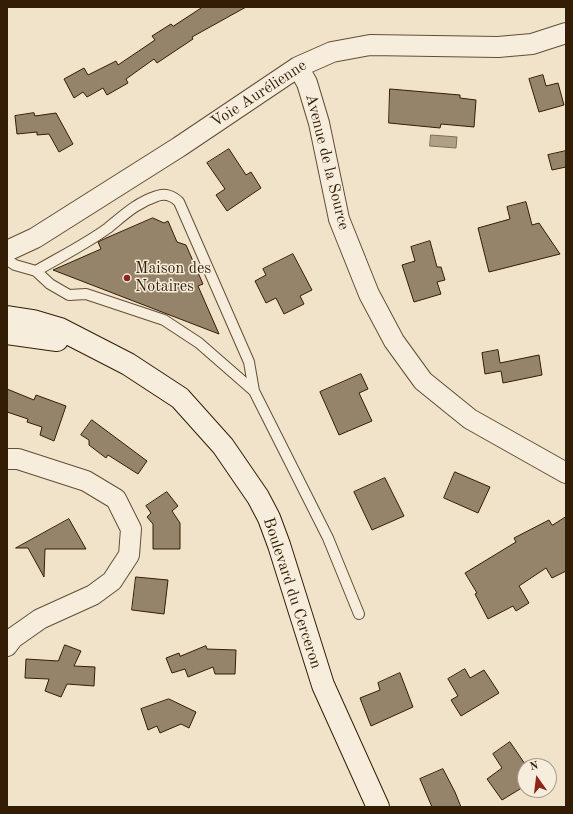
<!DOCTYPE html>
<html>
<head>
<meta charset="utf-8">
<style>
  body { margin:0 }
  #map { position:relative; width:573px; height:814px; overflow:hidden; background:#f1e3c9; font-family:"Old Standard TT",serif }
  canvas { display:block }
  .frame { position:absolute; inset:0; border:8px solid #331d04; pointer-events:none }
  .north { position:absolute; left:517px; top:758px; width:40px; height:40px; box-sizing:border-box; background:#f6eddc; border:1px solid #a89a86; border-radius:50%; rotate:346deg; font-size:11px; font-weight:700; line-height:16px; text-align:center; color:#331d04 }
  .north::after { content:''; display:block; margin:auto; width:14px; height:18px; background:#8f2418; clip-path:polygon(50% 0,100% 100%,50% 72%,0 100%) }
</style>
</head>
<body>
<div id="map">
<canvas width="573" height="814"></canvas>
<div class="frame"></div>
<div class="north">N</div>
</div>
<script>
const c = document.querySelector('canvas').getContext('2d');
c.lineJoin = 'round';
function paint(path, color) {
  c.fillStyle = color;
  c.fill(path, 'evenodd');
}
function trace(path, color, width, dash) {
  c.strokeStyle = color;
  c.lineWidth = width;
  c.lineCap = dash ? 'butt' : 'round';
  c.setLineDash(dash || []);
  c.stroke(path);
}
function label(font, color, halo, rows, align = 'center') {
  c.font = font + ' "Old Standard TT",serif';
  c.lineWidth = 3;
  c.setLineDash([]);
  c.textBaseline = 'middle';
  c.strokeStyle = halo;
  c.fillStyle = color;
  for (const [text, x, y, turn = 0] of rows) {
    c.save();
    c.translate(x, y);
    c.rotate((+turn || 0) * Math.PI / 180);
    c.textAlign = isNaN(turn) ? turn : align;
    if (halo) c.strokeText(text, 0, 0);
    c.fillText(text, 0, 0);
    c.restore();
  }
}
const water = new Path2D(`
  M 431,135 L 457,137 L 456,148 L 430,146 Z`);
const building = new Path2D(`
  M 203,7 L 246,7 L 192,37 L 193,39 L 157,63 L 154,59 L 126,79 L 128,83 L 107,95 L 103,88 L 87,97 L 83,92 L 74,98 L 64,79 L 84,68 L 88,75 L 116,61 L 118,65 L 155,40 L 152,36 L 171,24 L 173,26 Z
  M 543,75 L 546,86 L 558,83 L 564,105 L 539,112 L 529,79 Z
  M 390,89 L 460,95 L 460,98 L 476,100 L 474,127 L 441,124 L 440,128 L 389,123 Z
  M 34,113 L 35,116 L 56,113 L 73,144 L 59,152 L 49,134 L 37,135 L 37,132 L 17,134 L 15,116 Z
  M 229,149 L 246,175 L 251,172 L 261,188 L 227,211 L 216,195 L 225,189 L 207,163 Z
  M 566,151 L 566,167 L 552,170 L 548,155 Z
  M 526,202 L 532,225 L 539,223 L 560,254 L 489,272 L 478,228 L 510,219 L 507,207 Z
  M 153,218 L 164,223 L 168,221 L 177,242 L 186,245 L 203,284 L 198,286 L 219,334 L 53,270 L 101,249 L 98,242 L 104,239 Z
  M 430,241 L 437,267 L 441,267 L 445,280 L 437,282 L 441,294 L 414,302 L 402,265 L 415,261 L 411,247 Z
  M 293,254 L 312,290 L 300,296 L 304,304 L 284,314 L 276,298 L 266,303 L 255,281 L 266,275 L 263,269 Z
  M 498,350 L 500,363 L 539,355 L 542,375 L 503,383 L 501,371 L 485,374 L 482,353 Z
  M 361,374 L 368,389 L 359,393 L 372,421 L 339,435 L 320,392 Z
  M 7,389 L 34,400 L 36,395 L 66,406 L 54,441 L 40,435 L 42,427 L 27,422 L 28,419 L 7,412 Z
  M 92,420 L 147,461 L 138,474 L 108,455 L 106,458 L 89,445 L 89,440 L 81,435 Z
  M 455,472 L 490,487 L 478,513 L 444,498 Z
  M 385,478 L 404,516 L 372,530 L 354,492 Z
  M 167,492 L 178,506 L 172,511 L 180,523 L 180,549 L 153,549 L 153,524 L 147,517 L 151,513 L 146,506 Z
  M 566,517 L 566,571 L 552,578 L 546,568 L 519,586 L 529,603 L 516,611 L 513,606 L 488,619 L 475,594 L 477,593 L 465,573 L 516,542 L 514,538 L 549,520 L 552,525 Z
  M 69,519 L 86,549 L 45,549 L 44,577 L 28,548 L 16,548 Z
  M 136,577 L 168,580 L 164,614 L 132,610 Z
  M 65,645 L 81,651 L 74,666 L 95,667 L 94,686 L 67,684 L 61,697 L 45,691 L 49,679 L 25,678 L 26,659 L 58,661 Z
  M 206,646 L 207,649 L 236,650 L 235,674 L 215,674 L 213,667 L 188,677 L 185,669 L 172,673 L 166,658 L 179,653 L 180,656 Z
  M 465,669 L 470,678 L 484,670 L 499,693 L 461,716 L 451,700 L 458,696 L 448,679 Z
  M 400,673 L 413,707 L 371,726 L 360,698 L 380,690 L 378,683 Z
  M 169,699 L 196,712 L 189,728 L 181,724 L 160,733 L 157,726 L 148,730 L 141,709 Z
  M 510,742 L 525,764 L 525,786 L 502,800 L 487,779 L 502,768 L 493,754 Z
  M 443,769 L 455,792 L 461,807 L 432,807 L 420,779 Z`);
const lane = new Path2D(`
  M 7,260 L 15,265 L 36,271 L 50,284 L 69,295 L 86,294 L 164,320 L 199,343 L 254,391 L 328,538 L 359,614
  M 36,271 C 60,257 86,244 108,228 C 124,215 136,203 157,196 C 165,193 173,196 179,202 L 249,362 L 254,391`);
const street = new Path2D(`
  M 298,67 L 307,83 L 319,123 L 339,219 L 369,294 L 394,341 L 423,381 L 470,419 L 566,473
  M 7,251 L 35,238 L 179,147 L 298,67 L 332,52 L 370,45 L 498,47 L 532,44 L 566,33
  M 7,459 L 18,459 L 86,481 L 116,499 L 131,529 L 129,555 L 112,581 L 93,595 L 40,619 L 13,638 L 7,646`);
const secondary = new Path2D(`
  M 7,317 L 33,321 L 60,329 L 128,364 L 180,398 L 223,446 L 258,497 L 269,518 L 279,545 L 323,685 L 378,807
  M 7,333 L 57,340`);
const markers = [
  [127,278,4,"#8f2418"]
];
const streetNames = [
  ["Voie Aurélienne",259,94,-33],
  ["Avenue de la Source",327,162,76],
  ["Boulevard du Cerceron",292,593,72]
];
const poiNames = [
  ["Maison des",135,269],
  ["Notaires",135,287]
];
paint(water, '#b0a086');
trace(water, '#7e6c52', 1);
paint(building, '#96846a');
trace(building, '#331d04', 1);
trace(lane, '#624e35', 12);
trace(street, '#624e35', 22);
trace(secondary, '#331d04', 24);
trace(lane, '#f6eddc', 10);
trace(street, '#f6eddc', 20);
trace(secondary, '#f6eddc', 22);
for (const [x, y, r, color] of markers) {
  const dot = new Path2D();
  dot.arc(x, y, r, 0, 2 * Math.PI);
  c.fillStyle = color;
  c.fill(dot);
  trace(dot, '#f6eddc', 1.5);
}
label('16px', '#331d04', '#f6eddc', streetNames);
label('16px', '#331d04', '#f6eddc', poiNames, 'left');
</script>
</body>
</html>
